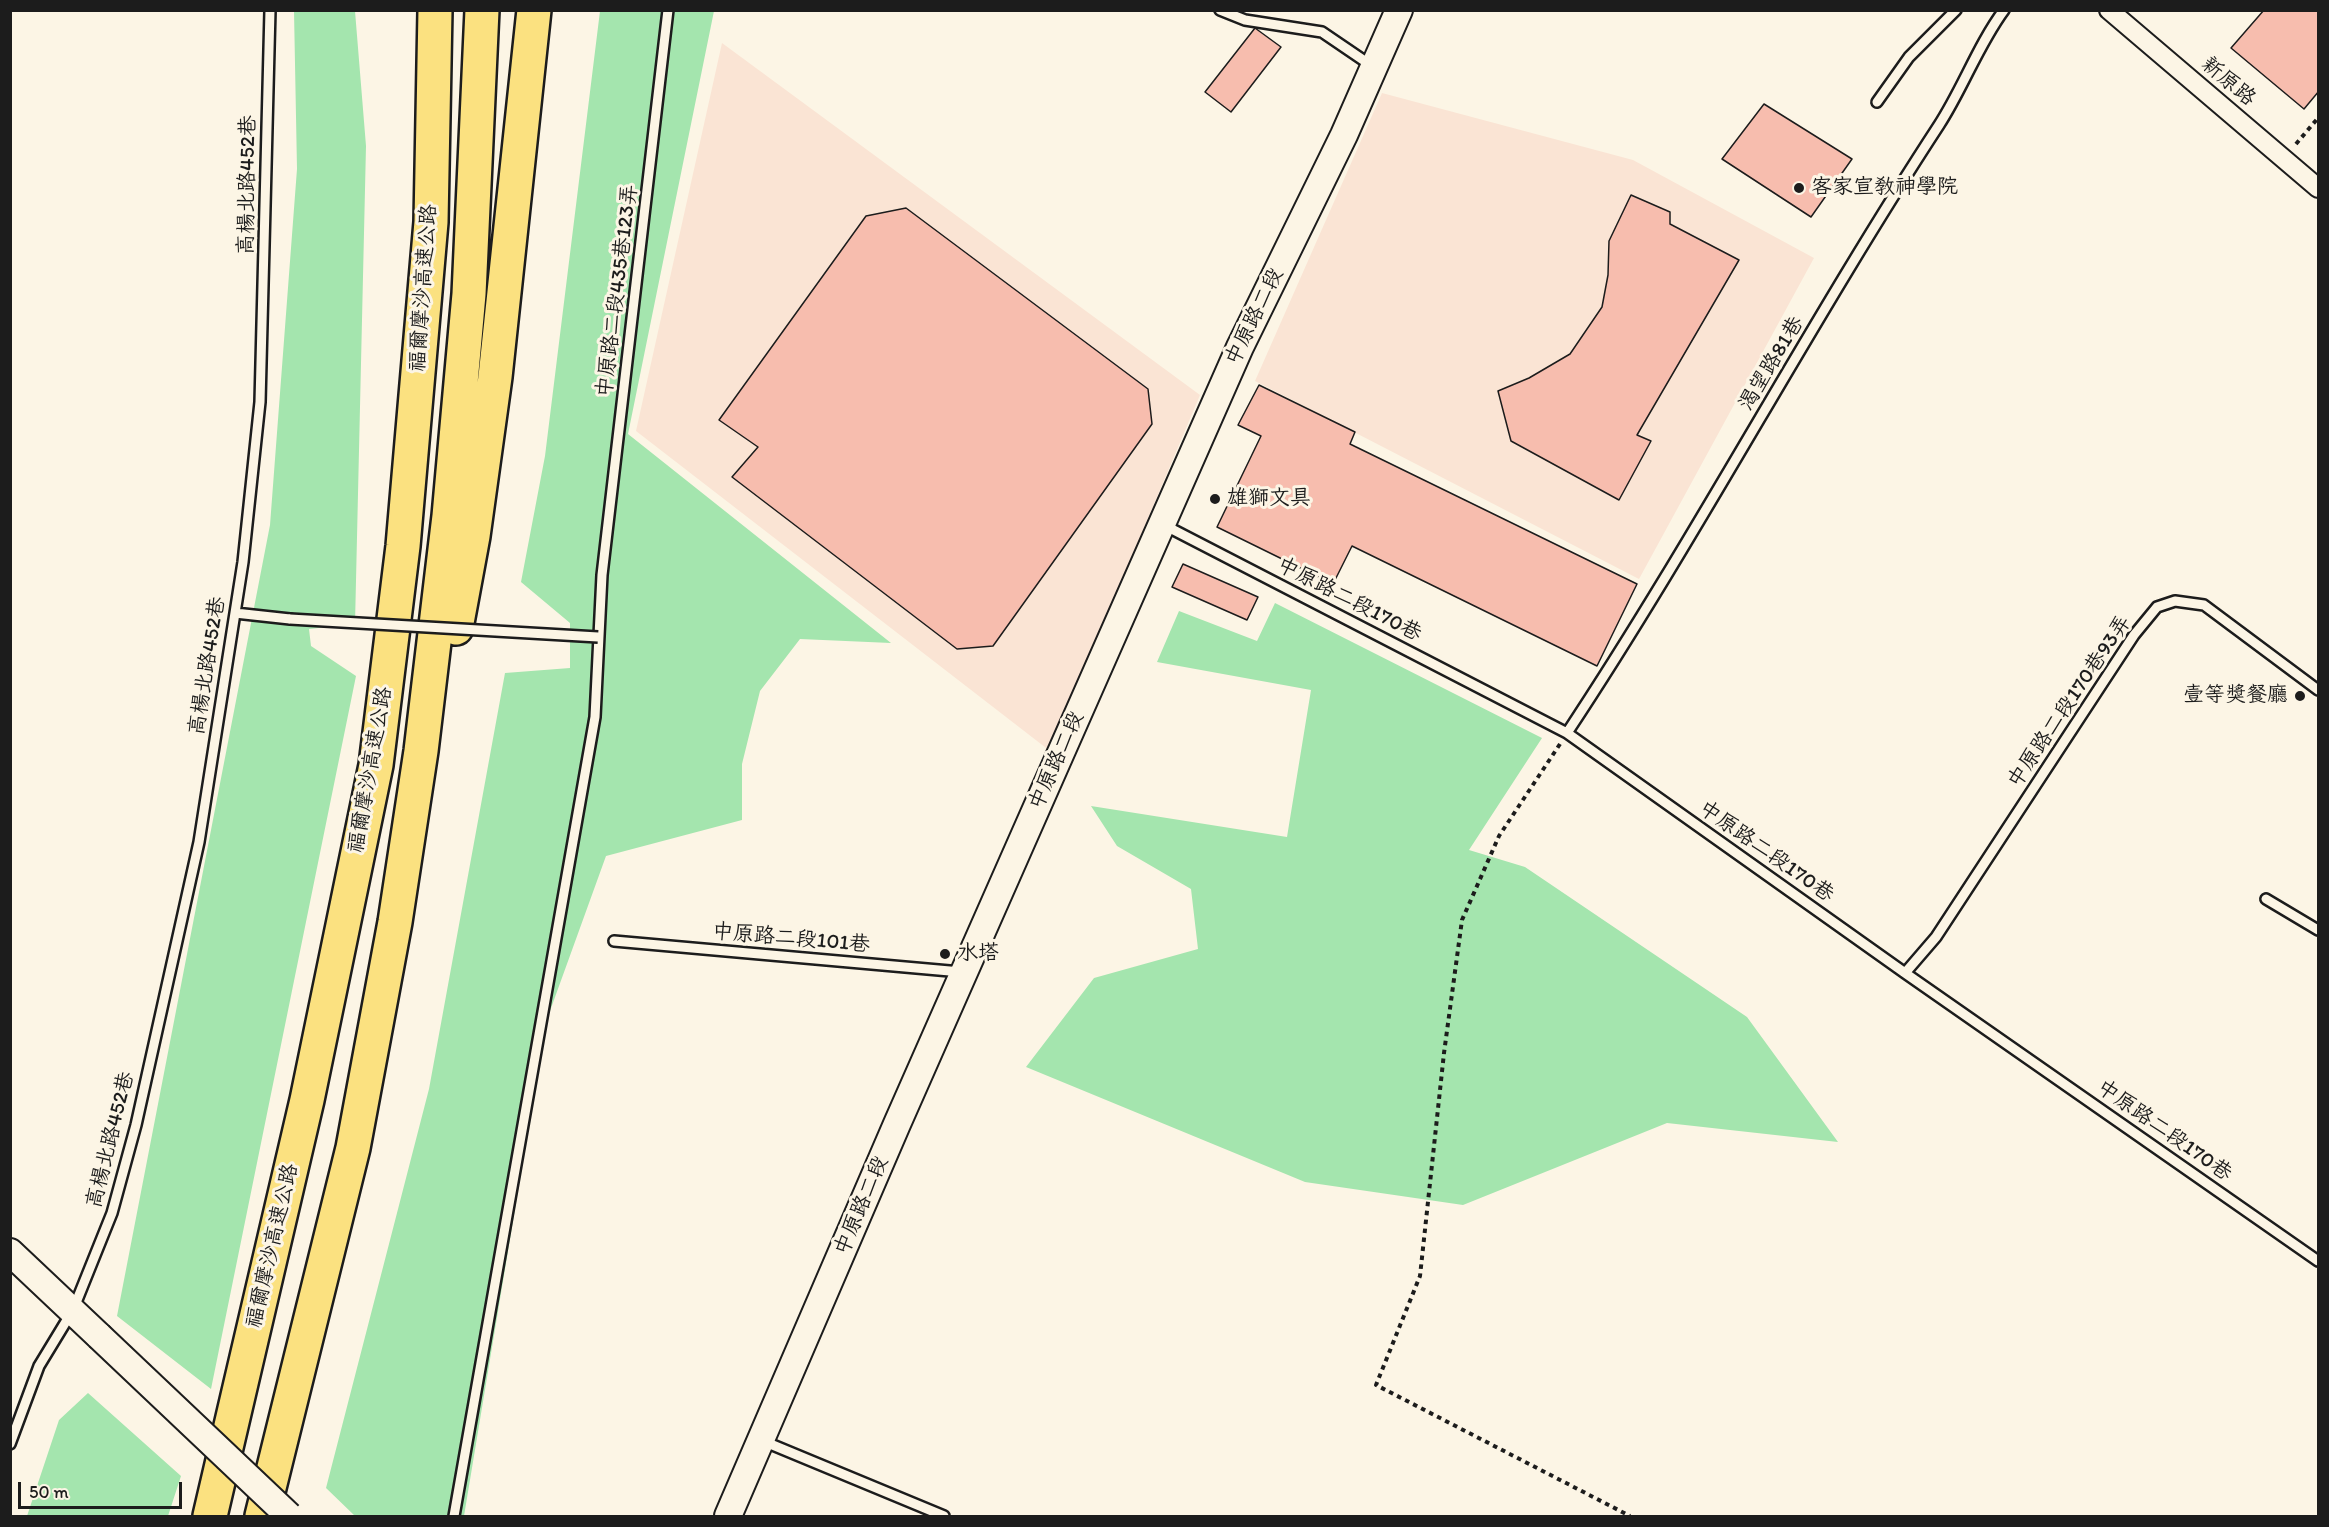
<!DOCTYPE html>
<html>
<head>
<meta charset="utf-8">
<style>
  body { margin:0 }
  #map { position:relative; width:2329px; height:1527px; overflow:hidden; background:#fcf5e5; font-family:Itim,sans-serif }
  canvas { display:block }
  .frame { position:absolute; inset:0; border:12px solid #1c1c1c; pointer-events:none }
  .scale { position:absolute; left:18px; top:1482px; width:164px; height:27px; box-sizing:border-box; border:3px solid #1c1c1c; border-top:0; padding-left:8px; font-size:18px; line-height:21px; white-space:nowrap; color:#1c1c1c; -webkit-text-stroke:4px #fcf5e5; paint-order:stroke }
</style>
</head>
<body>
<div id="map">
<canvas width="2329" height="1527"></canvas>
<div class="frame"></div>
<div class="scale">50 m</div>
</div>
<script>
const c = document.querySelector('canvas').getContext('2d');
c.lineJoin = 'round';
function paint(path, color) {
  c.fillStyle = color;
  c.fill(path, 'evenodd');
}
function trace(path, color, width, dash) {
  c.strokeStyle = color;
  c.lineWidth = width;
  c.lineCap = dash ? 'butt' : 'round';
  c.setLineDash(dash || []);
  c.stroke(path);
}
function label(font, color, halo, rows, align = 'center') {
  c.font = font + ' Itim,"LXGW WenKai TC",sans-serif';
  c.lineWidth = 6;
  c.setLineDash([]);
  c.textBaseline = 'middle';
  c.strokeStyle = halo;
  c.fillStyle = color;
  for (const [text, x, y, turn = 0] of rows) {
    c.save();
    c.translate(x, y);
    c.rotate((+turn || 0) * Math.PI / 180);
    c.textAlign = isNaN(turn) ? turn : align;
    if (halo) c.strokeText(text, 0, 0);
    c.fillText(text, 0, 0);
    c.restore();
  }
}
const built = new Path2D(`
  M 722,43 L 1200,395 L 1050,751 L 636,431 Z
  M 1382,93 L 1633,160 L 1814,258 L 1639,579 L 1255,381 Z`);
const green = new Path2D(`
  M 294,11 L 355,11 L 366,146 L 355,624 L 309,629 L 311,646 L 356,676 L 211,1389 L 117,1316 L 270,525 L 297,169 Z
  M 600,11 L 714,11 L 628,434 L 891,643 L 800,639 L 760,691 L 742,764 L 742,820 L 606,856 L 546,1022 L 464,1516 L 355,1516 L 326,1488 L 429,1089 L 505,673 L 570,668 L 570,623 L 521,582 L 545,456 Z
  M 1275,603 L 1542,738 L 1469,850 L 1525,867 L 1747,1017 L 1838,1142 L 1667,1123 L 1463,1205 L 1305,1182 L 1026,1067 L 1094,978 L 1198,949 L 1191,889 L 1117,846 L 1091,806 L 1287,837 L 1311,690 L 1157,662 L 1179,611 L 1257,641 Z
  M 88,1393 L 181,1476 L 168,1516 L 27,1516 L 59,1420 Z`);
const building = new Path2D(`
  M 2264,10 L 2319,10 L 2319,91 L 2304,109 L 2231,48 Z
  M 1255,28 L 1281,47 L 1231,112 L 1205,92 Z
  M 1764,104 L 1852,159 L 1811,217 L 1722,159 Z
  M 1631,195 L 1670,212 L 1670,224 L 1739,260 L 1637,435 L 1651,441 L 1619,500 L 1511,441 L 1498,391 L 1529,378 L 1570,354 L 1602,307 L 1608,275 L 1609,241 Z
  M 906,208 L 1148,389 L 1152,424 L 993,646 L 957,649 L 732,477 L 758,447 L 719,420 L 866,216 Z
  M 1259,385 L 1355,432 L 1350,444 L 1637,584 L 1597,666 L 1352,546 L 1333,584 L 1217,527 L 1261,436 L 1238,425 Z
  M 1183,564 L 1258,597 L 1247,620 L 1172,587 Z`);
const path = new Path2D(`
  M 2296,144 L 2318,118
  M 1560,744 L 1499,836 L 1462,920 L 1444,1053 L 1420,1276 L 1376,1385 L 1630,1516`);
const lane = new Path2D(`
  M 1220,10 L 1245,20 L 1322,32 L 1372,66
  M 1877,102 L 1909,57 L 1956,10
  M 1164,525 L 1567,733 L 1905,973 L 2318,1261
  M 235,613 L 290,619
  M 1567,733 C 1698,535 1809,324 1939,125 C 1963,88 1978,45 2004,10
  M 2266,899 L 2318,930
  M 614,941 L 961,972
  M 1905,973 L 1936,937 L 2134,635 L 2157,607 L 2175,601 L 2204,605 L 2318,690
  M 763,1441 L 944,1516
  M 10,1444 L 39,1366 L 73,1310 L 112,1213 L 136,1125 L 199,842 L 243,562 L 260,402 L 270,10
  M 454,1516 L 595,717 L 602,575 L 668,10`);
const street = new Path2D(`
  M 2109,10 L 2318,188`);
const secondary = new Path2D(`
  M 10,1252 L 99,1336
  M 728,1516 L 897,1124 L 1240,347 L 1344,135 L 1399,10`);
const highway = new Path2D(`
  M 456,628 L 473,536 L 495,377 L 534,10
  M 210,1516 L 307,1100 L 376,765 L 403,546 L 431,222 L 435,10
  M 262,1516 L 353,1148 L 395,922 L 421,751 L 449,516 L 469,294 L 482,10`);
const laneBridge = new Path2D(`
  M 290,619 L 598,637`);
const secondaryBridge = new Path2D(`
  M 99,1336 L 289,1516`);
const markers = [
  [1799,188,6,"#1c1c1c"],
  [1215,499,6,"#1c1c1c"],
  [2300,696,6,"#1c1c1c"],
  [945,954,6,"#1c1c1c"]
];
const streetNames = [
  ["新原路",2228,82,40],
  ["高楊北路452巷",248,185,-89],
  ["福爾摩沙高速公路",424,288,-86],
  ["中原路二段435巷123弄",618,291,-83],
  ["中原路二段",1255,317,-64],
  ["渴望路81巷",1772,364,-59],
  ["中原路二段170巷",1349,600,27],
  ["高楊北路452巷",208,666,-81],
  ["中原路二段170巷93弄",2070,702,-56],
  ["中原路二段",1057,761,-66],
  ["福爾摩沙高速公路",371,770,-80],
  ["中原路二段170巷",1766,852,35],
  ["中原路二段101巷",791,939,5],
  ["中原路二段170巷",2164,1131,35],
  ["高楊北路452巷",111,1140,-76],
  ["中原路二段",862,1206,-67],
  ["福爾摩沙高速公路",273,1246,-77]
];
const poiNames = [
  ["客家宣教神學院",1811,188],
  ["雄獅文具",1227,499],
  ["壹等獎餐廳",2288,696,"right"],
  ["水塔",957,954]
];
paint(built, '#fae4d4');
paint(green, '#a4e5ae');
paint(building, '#f7bdae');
trace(building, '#1c1c1c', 1.5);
trace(lane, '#1c1c1c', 14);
trace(street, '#1c1c1c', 22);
trace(secondary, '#1c1c1c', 30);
trace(highway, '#1c1c1c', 38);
trace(path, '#1c1c1c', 4, [4.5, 4.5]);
trace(lane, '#fcf5e5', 9);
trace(street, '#fcf5e5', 18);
trace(secondary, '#fcf5e5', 26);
trace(highway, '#fbe180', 33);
trace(laneBridge, '#1c1c1c', 14, []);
trace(secondaryBridge, '#1c1c1c', 30, []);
trace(laneBridge, '#fcf5e5', 9);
trace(secondaryBridge, '#fcf5e5', 26);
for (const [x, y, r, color] of markers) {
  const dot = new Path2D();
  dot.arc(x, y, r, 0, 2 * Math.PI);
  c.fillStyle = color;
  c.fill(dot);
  trace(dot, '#fcf5e5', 2);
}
label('21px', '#1c1c1c', '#fcf5e5', streetNames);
label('21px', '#1c1c1c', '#fcf5e5', poiNames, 'left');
</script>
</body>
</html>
